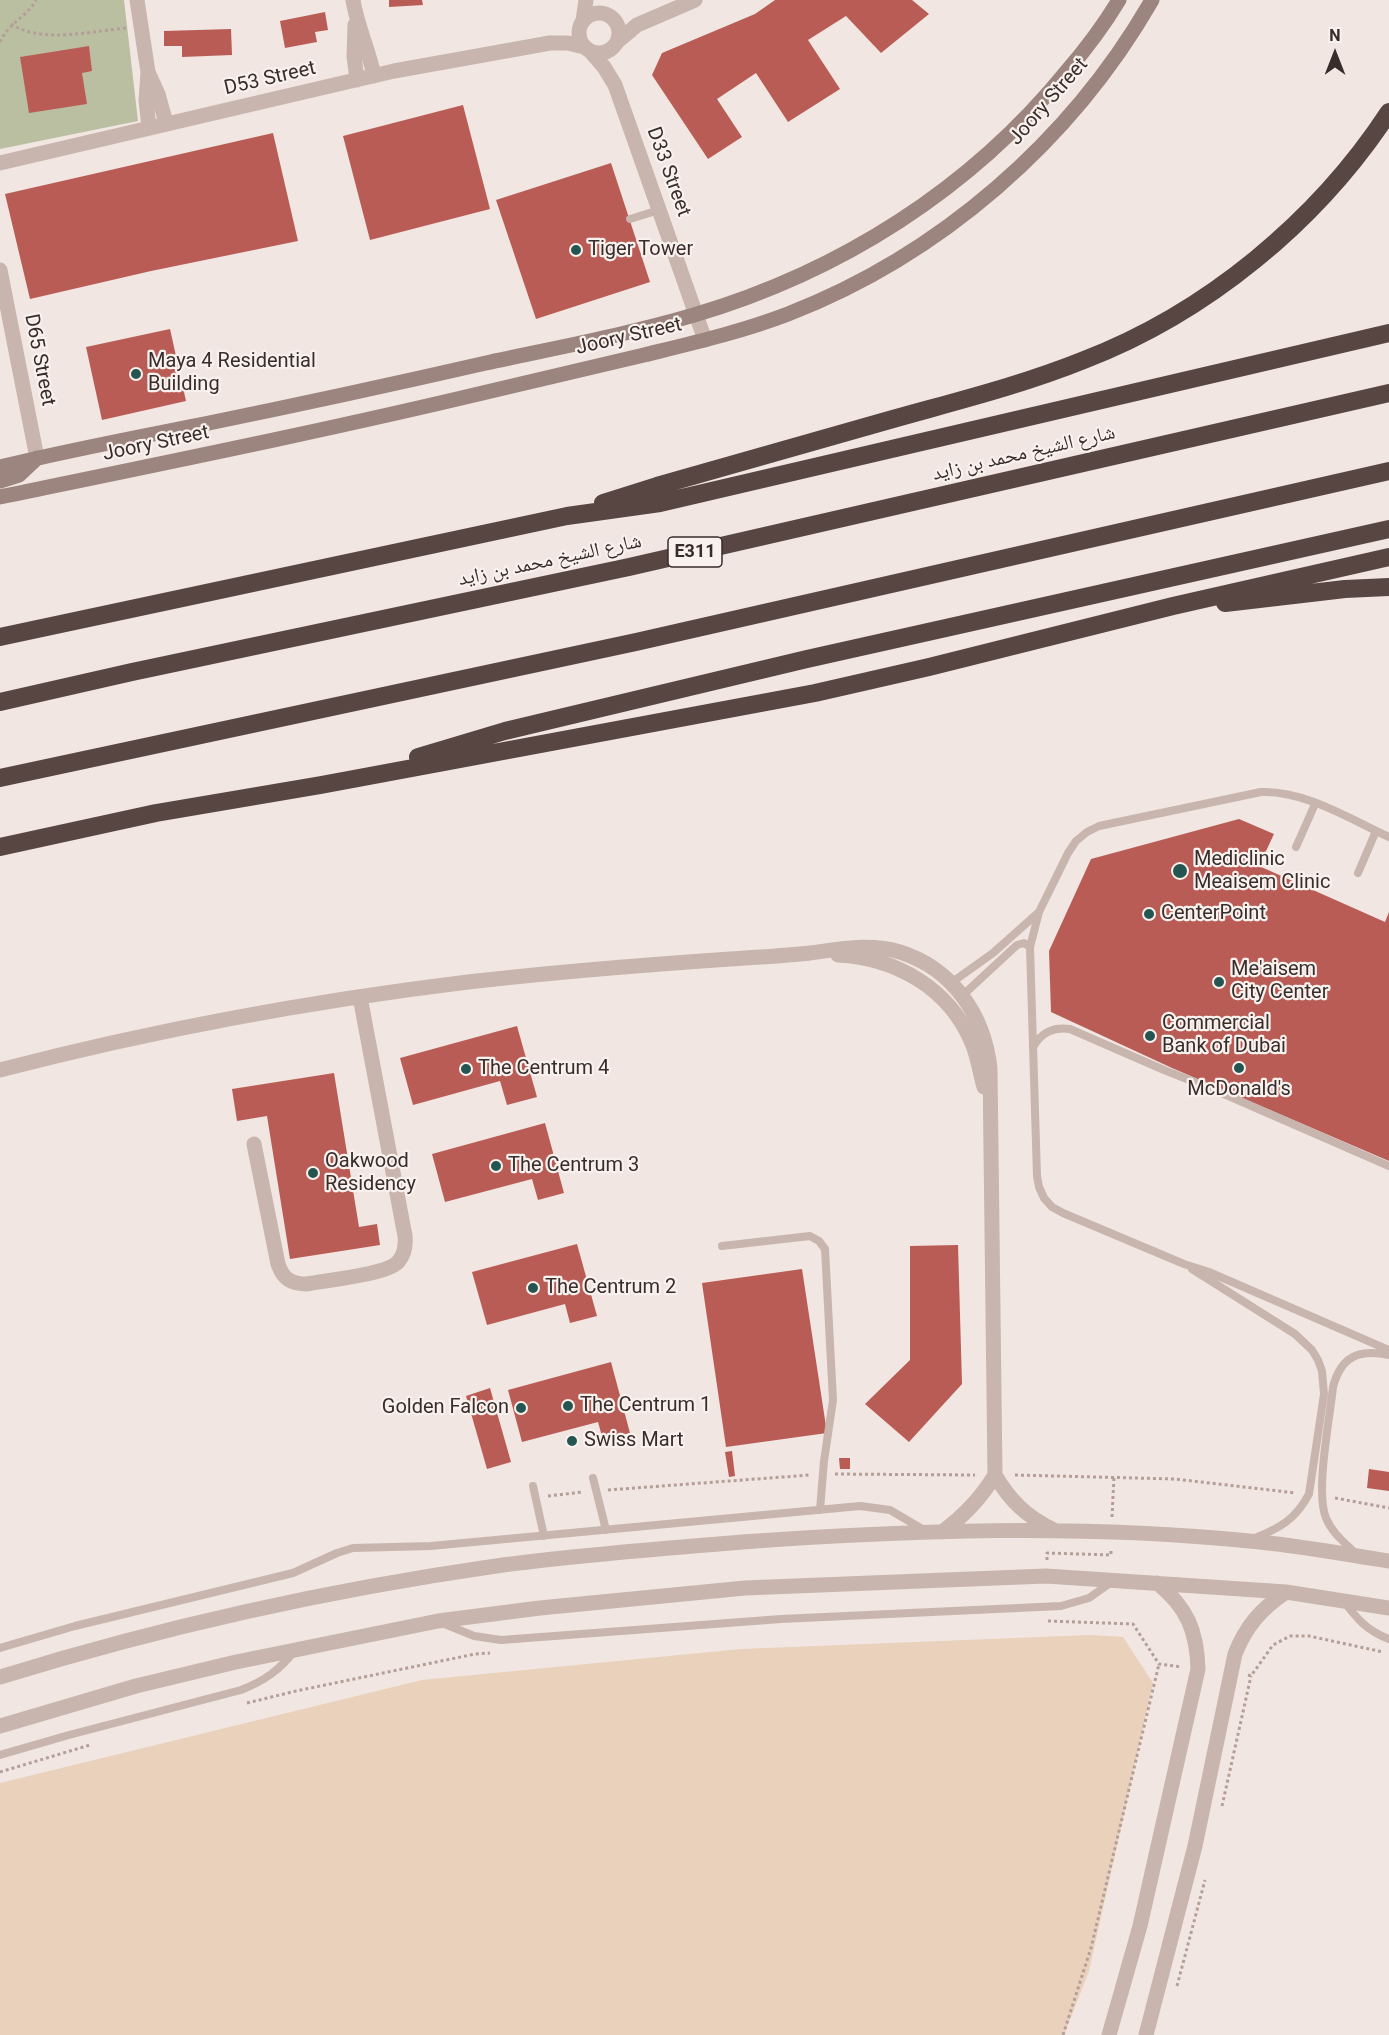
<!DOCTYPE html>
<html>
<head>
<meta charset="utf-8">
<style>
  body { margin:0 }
  #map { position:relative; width:1389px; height:2035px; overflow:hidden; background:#f1e6e1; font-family:Roboto,sans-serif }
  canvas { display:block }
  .north { position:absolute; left:1305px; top:24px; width:60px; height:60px; -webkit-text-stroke:4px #f9f1ed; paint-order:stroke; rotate:0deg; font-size:16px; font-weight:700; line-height:24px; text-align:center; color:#382d2b }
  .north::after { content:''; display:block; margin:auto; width:21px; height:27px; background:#382d2b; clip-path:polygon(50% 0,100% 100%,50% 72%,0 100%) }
</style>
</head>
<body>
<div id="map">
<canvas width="1389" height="2035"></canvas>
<div class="north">N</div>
</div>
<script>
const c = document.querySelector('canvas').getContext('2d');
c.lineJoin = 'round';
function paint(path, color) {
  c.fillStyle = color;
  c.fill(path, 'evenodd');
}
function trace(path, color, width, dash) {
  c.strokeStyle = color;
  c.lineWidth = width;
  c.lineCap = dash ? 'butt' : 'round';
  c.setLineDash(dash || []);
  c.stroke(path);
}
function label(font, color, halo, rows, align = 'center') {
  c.font = font + ' Roboto,"Noto Naskh Arabic",sans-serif';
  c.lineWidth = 4.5;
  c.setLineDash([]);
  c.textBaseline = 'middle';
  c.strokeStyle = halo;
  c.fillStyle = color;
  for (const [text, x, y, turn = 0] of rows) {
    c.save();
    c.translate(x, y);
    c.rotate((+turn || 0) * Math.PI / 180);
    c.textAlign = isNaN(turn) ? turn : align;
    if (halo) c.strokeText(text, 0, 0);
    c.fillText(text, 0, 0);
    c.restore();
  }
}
const green = new Path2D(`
  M 0,0 L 124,0 L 138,121 L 0,149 Z`);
const sand = new Path2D(`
  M 1090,1635 L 1123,1637 L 1153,1683 L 1089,1971 L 1064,2035 L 0,2035 L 0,1783 L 422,1680 L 741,1649 Z`);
const building = new Path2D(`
  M 389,0 L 422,0 L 423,5 L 389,7 Z
  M 775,0 L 912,0 L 929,14 L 881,53 L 846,16 L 808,40 L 840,89 L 788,122 L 756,73 L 717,99 L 742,137 L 708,159 L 652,75 L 662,53 L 755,14 Z
  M 325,12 L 328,30 L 315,32 L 317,42 L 285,48 L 280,21 Z
  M 231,29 L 232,55 L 182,57 L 182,46 L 164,46 L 164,31 Z
  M 89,46 L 92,71 L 82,73 L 87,104 L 29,113 L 20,57 Z
  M 463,105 L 490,209 L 370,240 L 343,136 Z
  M 273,133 L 298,241 L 151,271 L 30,299 L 5,194 Z
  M 611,163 L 650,282 L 536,319 L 496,200 Z
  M 170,329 L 186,401 L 102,420 L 86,347 Z
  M 1239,819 L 1274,834 L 1259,866 L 1385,922 L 1389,912 L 1389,1161 L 1172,1068 L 1051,1012 L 1049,951 L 1091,859 Z
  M 517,1026 L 537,1097 L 507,1105 L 500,1081 L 413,1105 L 400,1058 Z
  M 334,1073 L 359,1227 L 377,1224 L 380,1245 L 290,1259 L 267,1116 L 237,1121 L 232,1089 Z
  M 545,1123 L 564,1193 L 538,1200 L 532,1179 L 445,1202 L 432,1154 Z
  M 577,1244 L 597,1316 L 570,1323 L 565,1304 L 487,1325 L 472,1272 Z
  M 958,1245 L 962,1384 L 909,1442 L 865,1404 L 910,1360 L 910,1246 Z
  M 802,1269 L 827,1433 L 726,1447 L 702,1283 Z
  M 611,1362 L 630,1433 L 603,1440 L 598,1422 L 522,1442 L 508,1390 Z
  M 490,1388 L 511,1462 L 487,1469 L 466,1396 Z
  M 732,1451 L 735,1476 L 729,1477 L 725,1452 Z
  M 839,1458 L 850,1458 L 850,1469 L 840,1469 Z
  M 1369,1469 L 1389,1472 L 1389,1491 L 1367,1488 Z`);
const path = new Path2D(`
  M 11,24 C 42,44 91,31 127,28
  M 0,42 C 8,23 27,17 36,0
  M 835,1474 L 975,1475
  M 1015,1475 L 1175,1479 L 1296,1493
  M 608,1490 L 810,1475
  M 548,1496 L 583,1492
  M 1335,1498 L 1389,1508
  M 1112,1517 L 1114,1477
  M 1047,1560 L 1047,1553 L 1111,1555 L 1111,1548
  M 1048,1621 L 1133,1624 L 1159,1664 L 1182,1667
  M 1248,1675 L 1251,1676 L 1273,1645 L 1290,1636 L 1309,1636 L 1383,1652
  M 247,1703 L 296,1691 L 475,1654 L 490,1653
  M 0,1772 L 90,1745
  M 1222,1806 L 1251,1676
  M 1177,1986 L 1205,1880
  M 1063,2035 L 1091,1948 L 1159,1664`);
const lane = new Path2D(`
  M 630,219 L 659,210
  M 1389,837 C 1350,819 1304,790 1261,792 L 1099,826 L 1087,832 L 1076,841 L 1068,853 L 1039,912 L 1030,947 L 1037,1176 L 1039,1187 L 1044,1198 L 1052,1207 L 1063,1213 L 1184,1264 L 1209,1272 L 1389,1350
  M 1296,847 L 1315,804
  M 1358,873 L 1376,831
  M 951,983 L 993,953 L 1039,912
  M 963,995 L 1017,945 L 1024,943 L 1030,947
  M 1033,1047 C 1042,1032 1053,1027 1070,1029 L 1164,1070 L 1217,1091 L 1389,1166
  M 722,1246 L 810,1236 L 819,1241 L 825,1249 L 833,1400 L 824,1461 L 820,1510
  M 1192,1269 L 1295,1334 L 1312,1350 L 1318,1360 L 1322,1371 L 1324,1394 L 1309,1494 C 1296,1519 1280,1528 1255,1538
  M 593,1478 L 606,1530
  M 533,1486 L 544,1536
  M 1356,1554 C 1345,1543 1332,1533 1326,1518 C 1315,1492 1330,1417 1333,1387 C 1341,1356 1359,1349 1389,1355
  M 1343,1600 C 1356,1618 1367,1631 1389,1639
  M 442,1623 L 474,1636 L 501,1640 L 781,1619 L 1061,1606 L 1089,1598 L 1113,1581
  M 0,1648 L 75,1626 L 293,1573 L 337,1553 L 353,1548 L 431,1546 L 860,1506 L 890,1510 L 924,1530
  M 0,1755 L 69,1735 L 241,1690 C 264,1681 280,1670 295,1650`);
const street = new Path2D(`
  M 137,0 L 148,72 L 146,101 L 149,127
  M 353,0 C 357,26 369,50 374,76
  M579 33a20 20 0 1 1 40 0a20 20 0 1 1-40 0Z
  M 583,21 L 586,0
  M 355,25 L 354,56 L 357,80
  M 617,42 L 637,25 L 695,0
  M 591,52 L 604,67 L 615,85 L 705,340
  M 148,72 L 158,94 L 166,123
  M 0,163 L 394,71 L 550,43 L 568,43 L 584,47
  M 0,270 L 37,458
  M 838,955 C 896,958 949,988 972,1043 C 978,1057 980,1073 984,1087
  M 0,1070 C 154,1030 311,1001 468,982 C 555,972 643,965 730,959 C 757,957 784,956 810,953 C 841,949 870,943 900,952 C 953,969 984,1015 990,1068 L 995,1475 C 1010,1501 1027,1517 1054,1530
  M 254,1144 L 278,1264 C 283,1279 291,1284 307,1284 C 327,1280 385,1275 398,1262 C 405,1254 406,1246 405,1236 L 360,997
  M 942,1532 C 964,1516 981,1498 995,1475
  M 0,1677 C 162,1627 328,1590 496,1566 C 577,1555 660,1549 742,1542 C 910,1530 1081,1524 1249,1541 C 1296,1545 1343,1554 1389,1561
  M 0,1726 L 136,1686 L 236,1662 L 438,1621 L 540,1608 L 745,1588 L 1046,1576 L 1286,1592 L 1389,1608
  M 1109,2035 L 1140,1926 L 1198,1669 C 1197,1631 1187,1607 1157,1583
  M 1146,2035 L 1195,1846 L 1235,1654 C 1246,1626 1261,1609 1286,1592`);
const secondary = new Path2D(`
  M 0,467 C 69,450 139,437 209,423 C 302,404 394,384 486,363 C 555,348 626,335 694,315 C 840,272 971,189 1067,71 C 1086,49 1104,25 1119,0
  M 0,481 L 19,475 L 37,458
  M 0,497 C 164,463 328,430 491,391 C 542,379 593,367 644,355 C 693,343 741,332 788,314 C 940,255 1071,141 1152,0`);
const highway = new Path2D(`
  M 603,503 L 657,486 C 736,464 814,441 893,419 C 957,401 1022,385 1084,360 C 1206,313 1317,222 1389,112
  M 1225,603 L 1345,589 L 1389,587
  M 0,637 L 567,516 L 660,503 L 1389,333
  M 0,702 L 132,672 L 629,567 L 1389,393
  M 418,757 L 505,731 L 807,659 L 1389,529
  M 0,778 L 636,642 L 1389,471
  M 0,847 L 156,813 L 321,785 L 815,693 L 929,667 L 1173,606 L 1389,557`);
const markers = [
  [576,250,6,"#255550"],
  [136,374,6,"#255550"],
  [1180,871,8,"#255550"],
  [1149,914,6,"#255550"],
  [1219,982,6,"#255550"],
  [1150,1036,6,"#255550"],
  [1239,1068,6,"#255550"],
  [466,1069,6,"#255550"],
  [496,1166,6,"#255550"],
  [313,1173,6,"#255550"],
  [533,1288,6,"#255550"],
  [568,1406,6,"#255550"],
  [521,1408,6,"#255550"],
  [572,1441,6,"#255550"]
];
const shields = [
  [695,552,54]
];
const shieldNames = [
  ["E311",695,552]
];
const streetNames = [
  ["D53 Street",270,79,-13],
  ["Joory Street",1049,102,-49],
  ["D33 Street",668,172,70],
  ["Joory Street",629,337,-13],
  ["D65 Street",39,360,79],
  ["Joory Street",156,444,-12],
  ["شارع الشيخ محمد بن زايد",1024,454,-13],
  ["شارع الشيخ محمد بن زايد",550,561,-12]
];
const poiNames = [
  ["Tiger Tower",588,250],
  ["Maya 4 Residential",148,362],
  ["Building",148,385],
  ["Mediclinic",1194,860],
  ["Meaisem Clinic",1194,883],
  ["CenterPoint",1161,914],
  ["Me'aisem",1231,970],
  ["City Center",1231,993],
  ["Commercial",1162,1024],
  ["Bank of Dubai",1162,1047],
  ["The Centrum 4",478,1069],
  ["McDonald's",1239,1090,"center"],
  ["Oakwood",325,1162],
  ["Residency",325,1185],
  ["The Centrum 3",508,1166],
  ["The Centrum 2",545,1288],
  ["The Centrum 1",580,1406],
  ["Golden Falcon",509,1408,"right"],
  ["Swiss Mart",584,1441]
];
paint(green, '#bbbfa2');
paint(sand, '#e9d1bb');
paint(building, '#ba5c56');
trace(path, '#b49f98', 3, [3, 3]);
trace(lane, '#c8b5ae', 8);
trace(street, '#c8b5ae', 15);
trace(secondary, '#9c847f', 15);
trace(highway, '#584643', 18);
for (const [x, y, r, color] of markers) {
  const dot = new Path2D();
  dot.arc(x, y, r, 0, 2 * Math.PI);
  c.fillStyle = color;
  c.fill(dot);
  trace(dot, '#f9f1ed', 2);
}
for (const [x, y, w] of shields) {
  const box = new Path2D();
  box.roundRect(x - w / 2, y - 15, w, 30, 4.5);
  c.fillStyle = '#f9f1ed';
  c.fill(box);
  trace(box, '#382d2b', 1.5);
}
label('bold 18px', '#382d2b', null, shieldNames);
label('20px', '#382d2b', '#f9f1ed', streetNames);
label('20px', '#382d2b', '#f9f1ed', poiNames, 'left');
</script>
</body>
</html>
